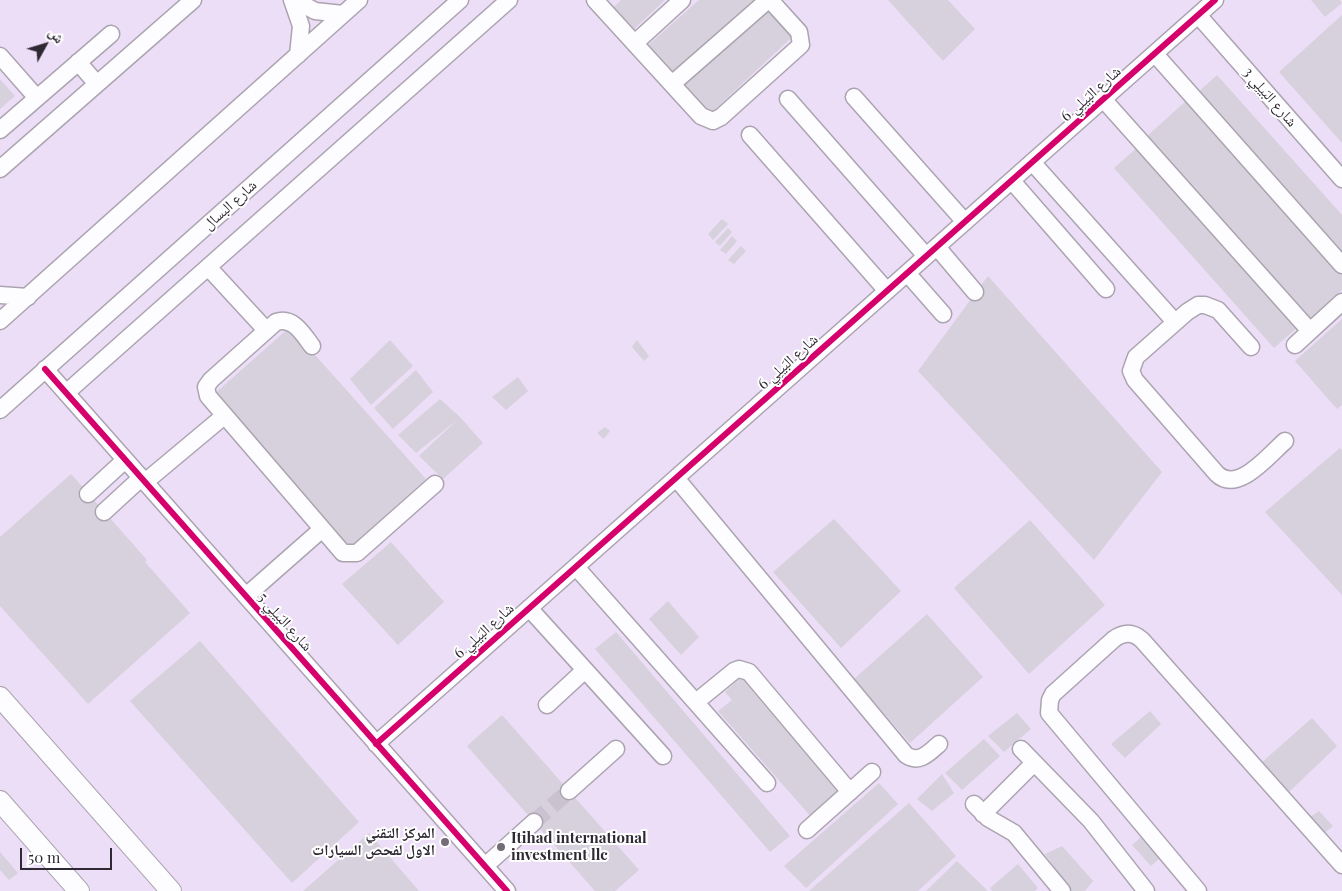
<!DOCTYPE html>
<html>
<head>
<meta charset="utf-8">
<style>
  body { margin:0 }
  #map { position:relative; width:1342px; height:891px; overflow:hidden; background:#f1e8f7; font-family:"Playfair Display","Noto Naskh Arabic",serif }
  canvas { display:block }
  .north { position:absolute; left:20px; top:20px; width:50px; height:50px; -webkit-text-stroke:4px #fff; paint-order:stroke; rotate:51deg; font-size:14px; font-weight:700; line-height:20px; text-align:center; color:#2f2933 }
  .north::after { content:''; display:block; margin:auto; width:18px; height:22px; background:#2f2933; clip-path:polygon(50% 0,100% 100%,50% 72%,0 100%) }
  .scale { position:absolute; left:20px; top:848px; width:92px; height:22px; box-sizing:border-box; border:2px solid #2f2933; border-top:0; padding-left:6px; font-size:15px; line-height:18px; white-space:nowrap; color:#2f2933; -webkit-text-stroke:4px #fff; paint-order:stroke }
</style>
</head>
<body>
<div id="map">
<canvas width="1342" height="891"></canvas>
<div class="north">ش</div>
<div class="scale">50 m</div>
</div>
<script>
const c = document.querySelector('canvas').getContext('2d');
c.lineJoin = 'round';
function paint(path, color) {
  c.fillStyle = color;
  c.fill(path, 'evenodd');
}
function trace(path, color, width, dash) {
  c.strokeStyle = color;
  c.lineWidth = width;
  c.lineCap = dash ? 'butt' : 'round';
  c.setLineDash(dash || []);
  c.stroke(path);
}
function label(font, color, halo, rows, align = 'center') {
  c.font = font + ' "Playfair Display","Noto Naskh Arabic",serif';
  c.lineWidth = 4;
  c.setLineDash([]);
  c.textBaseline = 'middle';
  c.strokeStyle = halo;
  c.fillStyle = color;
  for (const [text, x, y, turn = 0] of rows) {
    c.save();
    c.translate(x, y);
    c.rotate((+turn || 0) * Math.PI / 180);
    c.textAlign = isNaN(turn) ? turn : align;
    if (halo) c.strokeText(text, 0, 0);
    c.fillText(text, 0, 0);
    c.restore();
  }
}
const built = new Path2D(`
  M 0,0 L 1342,0 L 1342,891 L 0,891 Z`);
const building = new Path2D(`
  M 621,0 L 665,0 L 632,31 L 612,9 Z
  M 699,0 L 756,0 L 673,78 L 646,47 Z
  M 888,0 L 948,0 L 975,29 L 943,61 Z
  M 1311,0 L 1340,0 L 1342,3 L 1325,17 Z
  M 767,9 L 792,37 L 709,115 L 683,87 Z
  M 1342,15 L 1342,143 L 1279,72 Z
  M 1217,75 L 1342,215 L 1342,255 L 1197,93 Z
  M 0,79 L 15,96 L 0,109 Z
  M 1188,99 L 1342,271 L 1342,290 L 1309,320 L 1145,138 Z
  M 1139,146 L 1299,326 L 1274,348 L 1114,168 Z
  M 722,219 L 728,224 L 713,240 L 708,234 Z
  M 728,228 L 732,232 L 720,246 L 715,242 Z
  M 732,236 L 737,241 L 726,254 L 720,250 Z
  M 741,246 L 746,251 L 734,264 L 728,260 Z
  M 988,276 L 1162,472 L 1094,560 L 918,371 Z
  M 1342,319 L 1342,405 L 1337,409 L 1295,361 Z
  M 290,327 L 426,479 L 349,548 L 213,395 Z
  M 390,340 L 413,366 L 371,405 L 350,379 Z
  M 637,340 L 649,356 L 644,361 L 632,347 Z
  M 416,370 L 433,392 L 393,429 L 374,408 Z
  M 518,377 L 528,391 L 506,410 L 492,397 Z
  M 440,399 L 460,417 L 483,443 L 443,479 L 419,456 L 457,420 L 416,453 L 398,435 Z
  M 605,427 L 610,431 L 604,439 L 597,433 Z
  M 1340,448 L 1342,450 L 1342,595 L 1265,512 Z
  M 71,474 L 147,560 L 145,562 L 190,613 L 88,704 L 0,606 L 0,537 Z
  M 834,519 L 901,591 L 841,648 L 773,572 Z
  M 1030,520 L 1105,605 L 1029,674 L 954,588 Z
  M 391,542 L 444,602 L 398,645 L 342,584 Z
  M 668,601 L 699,637 L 681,655 L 649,619 Z
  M 927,614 L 983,677 L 910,743 L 854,679 Z
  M 616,632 L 790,836 L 770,852 L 595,649 Z
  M 200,641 L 359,822 L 292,883 L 130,701 Z
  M 743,675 L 845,791 L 813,819 L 718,711 L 732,700 L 725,692 Z
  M 1150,711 L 1161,724 L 1125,758 L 1111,744 Z
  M 1017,713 L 1031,729 L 1004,752 L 988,736 Z
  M 502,715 L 639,870 L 615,891 L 595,891 L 467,746 Z
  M 1312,718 L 1337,746 L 1289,792 L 1261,763 Z
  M 984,739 L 1000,756 L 962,790 L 945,773 Z
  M 942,774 L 954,793 L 932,811 L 917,799 Z
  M 879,783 L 898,804 L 806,888 L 784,866 Z
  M 909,803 L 956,856 L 918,891 L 809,891 Z
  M 1319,811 L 1333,826 L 1322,835 L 1307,819 Z
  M 369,833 L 419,891 L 303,891 Z
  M 1141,837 L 1160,858 L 1151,866 L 1132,845 Z
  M 1062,846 L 1093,881 L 1085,891 L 1072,891 L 1045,854 Z
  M 0,852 L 18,873 L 9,880 L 0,870 Z
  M 957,861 L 988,891 L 926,891 Z
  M 1018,864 L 1038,888 L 1035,891 L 992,891 L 990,888 Z`);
const minorTunnel = new Path2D(`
  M 534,822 L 569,791`);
const minor = new Path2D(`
  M 292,0 L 301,26 L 298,55
  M 295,0 L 315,11 L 343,14
  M 595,0 L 701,116 L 713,121 L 721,117 L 801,45 L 799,32 L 770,0
  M 1198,15 L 1342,179
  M 635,43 L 682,0
  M 1155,54 L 1342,265
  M 0,56 L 37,98
  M 78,62 L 97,84
  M 672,84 L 768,0
  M 854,97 L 965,222
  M 788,99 L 926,256
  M 1103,99 L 1310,331
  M 0,130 L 111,34
  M 750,135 L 887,291
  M 1032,162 L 1175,322
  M 0,169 L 193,0
  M 1012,181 L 1106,289
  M 937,247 L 975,292
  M 208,267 L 266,330
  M 907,273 L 943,314
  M 0,295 L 28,297
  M 0,321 L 359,0
  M 1295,345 L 1342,302
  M 312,346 C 303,334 293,316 276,322 L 211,380 L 206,387 L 208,396 L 343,553 L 357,553 L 435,484
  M 1251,347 L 1218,310 L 1205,305 L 1198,305 L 1187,312 L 1136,357 L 1131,371 L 1135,380 L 1217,474 C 1238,494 1269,455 1285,441
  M 45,369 L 507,891
  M 66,393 L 509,0
  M 0,410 L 460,0
  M 676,478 L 906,755 C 919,764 929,753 939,744
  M 145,482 L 224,416
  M 88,494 L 125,460
  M 104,512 L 141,478
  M 576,567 L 767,783
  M 246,596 L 321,530
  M 529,608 L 663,756
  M 696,702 L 734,671 L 739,669 L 749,672 L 850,792
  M 547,705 L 585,670
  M 376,744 L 1215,0
  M 1021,749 L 1091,821 L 1146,891
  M 569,791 L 616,749
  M 974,804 L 988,818 L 1014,833 L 1062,891
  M 983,814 L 1034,763
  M 807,830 L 872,772
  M 485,866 L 534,822
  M 1198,891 L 1049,713 L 1050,700 L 1053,694 L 1114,639 C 1124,632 1133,632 1142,640 L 1342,865`);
const major = new Path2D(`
  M 0,697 L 171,891
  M 0,801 L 79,891`);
const cycleway = new Path2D(`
  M 45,369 L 507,891
  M 376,744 L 1215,0`);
const markers = [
  [445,842,5,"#736c78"],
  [501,847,5,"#736c78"]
];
const streetNames = [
  ["شارع البَيلِي 6",1091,94,-42],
  ["شارع البَيلِي 3",1270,97,49],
  ["شارع البسال",230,205,-42],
  ["شارع البَيلِي 6",788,362,-42],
  ["شارع البَيلِي 5",285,622,48],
  ["شارع البَيلِي 6",484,631,-42]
];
const poiNames = [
  ["المركز التقني",435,833],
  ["الاول لفحص السيارات",435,850],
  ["Itihad international",511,838,"left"],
  ["investment llc",511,855,"left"]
];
paint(built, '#eddef7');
paint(building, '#d7d1dd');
trace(minorTunnel, '#cac2d0', 16, [16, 8]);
trace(minor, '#aba4b0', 19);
trace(major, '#aba4b0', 22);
trace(minor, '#fdfcfe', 16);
trace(major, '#fdfcfe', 20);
trace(cycleway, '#d6006c', 6);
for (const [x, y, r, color] of markers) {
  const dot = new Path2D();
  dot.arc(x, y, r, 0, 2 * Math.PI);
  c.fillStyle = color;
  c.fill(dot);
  trace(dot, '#fff', 2);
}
label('15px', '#2f2933', '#fff', streetNames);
label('bold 15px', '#2f2933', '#fff', poiNames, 'right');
</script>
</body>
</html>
